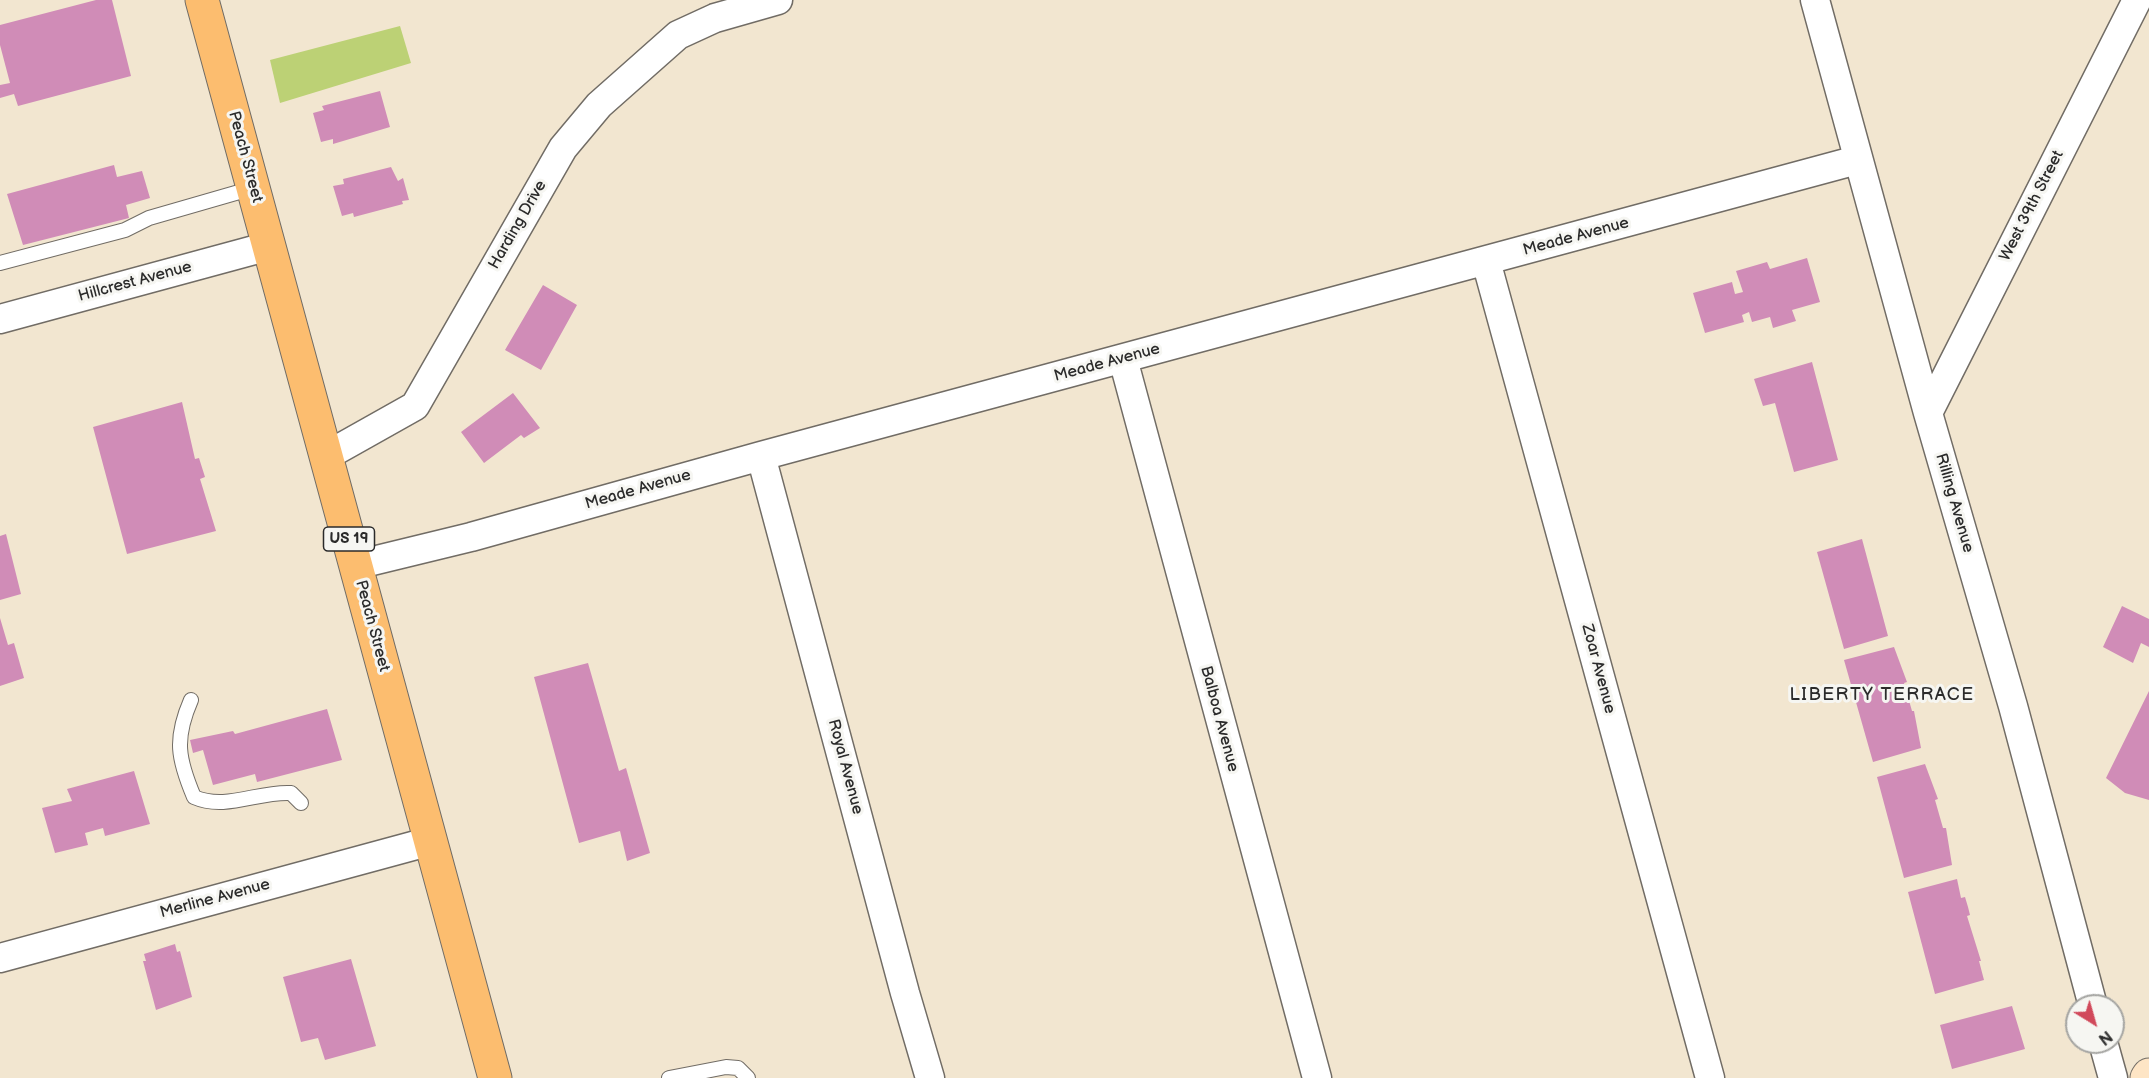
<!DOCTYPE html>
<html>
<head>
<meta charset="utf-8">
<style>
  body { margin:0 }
  #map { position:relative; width:2149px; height:1078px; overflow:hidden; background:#f2e6d0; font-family:"Balsamiq Sans",sans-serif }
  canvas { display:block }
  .north { position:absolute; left:2065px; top:994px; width:60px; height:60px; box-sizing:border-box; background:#f6f6f2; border:2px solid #a5a5a2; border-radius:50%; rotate:143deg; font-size:16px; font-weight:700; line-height:24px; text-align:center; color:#2b2b2b }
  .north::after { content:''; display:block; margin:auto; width:21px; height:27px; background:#d1495b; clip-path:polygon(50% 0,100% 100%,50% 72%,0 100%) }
</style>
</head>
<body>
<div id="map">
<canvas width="2149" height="1078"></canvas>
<div class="north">N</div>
</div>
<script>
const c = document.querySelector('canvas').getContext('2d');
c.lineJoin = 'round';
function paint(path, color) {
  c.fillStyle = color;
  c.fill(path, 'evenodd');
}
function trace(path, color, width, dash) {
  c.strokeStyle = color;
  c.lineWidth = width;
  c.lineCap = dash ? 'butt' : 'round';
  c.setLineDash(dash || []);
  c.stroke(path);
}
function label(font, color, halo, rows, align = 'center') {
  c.font = font + ' "Balsamiq Sans",sans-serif';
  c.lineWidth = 6;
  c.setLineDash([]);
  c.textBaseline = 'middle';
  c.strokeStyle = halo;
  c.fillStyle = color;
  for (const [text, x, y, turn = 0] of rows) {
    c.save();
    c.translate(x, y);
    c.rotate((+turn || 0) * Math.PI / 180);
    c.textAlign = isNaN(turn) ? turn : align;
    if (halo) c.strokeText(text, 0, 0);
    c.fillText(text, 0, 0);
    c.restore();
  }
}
const green = new Path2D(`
  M 400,26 L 411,63 L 280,103 L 270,60 Z`);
const building = new Path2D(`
  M 96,0 L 112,0 L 131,76 L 18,106 L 14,94 L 0,98 L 0,85 L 10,83 L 0,45 L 0,25 Z
  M 380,91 L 390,127 L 333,144 L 333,139 L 321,142 L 313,113 L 324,110 L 322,106 Z
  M 114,165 L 117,177 L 142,171 L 150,198 L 126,205 L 129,218 L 23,245 L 7,194 Z
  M 391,167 L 398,181 L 403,178 L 409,200 L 402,201 L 403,204 L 354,217 L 353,213 L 342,216 L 333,186 L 344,184 L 343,179 Z
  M 1807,258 L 1820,302 L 1792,310 L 1796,321 L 1773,328 L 1770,317 L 1752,322 L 1749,312 L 1742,315 L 1744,322 L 1705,333 L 1693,293 L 1732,282 L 1735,294 L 1743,292 L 1736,271 L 1767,262 L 1770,269 Z
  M 543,285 L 577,305 L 541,370 L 505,350 Z
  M 1812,362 L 1838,460 L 1794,472 L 1775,403 L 1763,406 L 1754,379 Z
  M 513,393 L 540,428 L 524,438 L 521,435 L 484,463 L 461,432 Z
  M 182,402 L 195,459 L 199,458 L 205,477 L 200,479 L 216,531 L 127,554 L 93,427 Z
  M 6,534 L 21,594 L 0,600 L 0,536 Z
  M 1862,539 L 1888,636 L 1844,649 L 1817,552 Z
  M 2122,606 L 2149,619 L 2149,647 L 2141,643 L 2133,663 L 2103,647 Z
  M 0,618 L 8,645 L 14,643 L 24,678 L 0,686 Z
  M 1894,647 L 1907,682 L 1904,683 L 1912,711 L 1914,711 L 1921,748 L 1873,762 L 1844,660 Z
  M 588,663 L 619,771 L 626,768 L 650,853 L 627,861 L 620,831 L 579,843 L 534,677 Z
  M 2149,691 L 2149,800 L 2125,793 L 2106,778 Z
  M 327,709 L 342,760 L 257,782 L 255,774 L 213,785 L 203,750 L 193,753 L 190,740 L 233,731 L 235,734 Z
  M 1925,764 L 1938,799 L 1935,800 L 1943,828 L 1946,828 L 1952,865 L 1904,878 L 1877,777 Z
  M 134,771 L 150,824 L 105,836 L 103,828 L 85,833 L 88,845 L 55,853 L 42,808 L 72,801 L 67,789 Z
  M 1957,879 L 1961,898 L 1965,897 L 1968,907 L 1970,915 L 1967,916 L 1981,961 L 1979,961 L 1984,980 L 1935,994 L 1908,892 Z
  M 175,944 L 177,952 L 180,951 L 192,997 L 156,1010 L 143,961 L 146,961 L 144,954 Z
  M 351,959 L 376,1046 L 325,1060 L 318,1038 L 301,1042 L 283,977 Z
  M 2012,1006 L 2025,1049 L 1952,1069 L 1940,1025 Z`);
const service = new Path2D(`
  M 0,263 L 125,230 L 149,218 L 253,188
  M 191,700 C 174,739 178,759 194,797 C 226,811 258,791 291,793 L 301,803
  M 669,1078 L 726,1067 L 738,1068 L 748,1078`);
const minor = new Path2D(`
  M 1815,0 L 1928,413 L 2013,706 L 2093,1006
  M 1486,261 L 1710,1078
  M 0,319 L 269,246
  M 1123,359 L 1317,1078
  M 1928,413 L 2137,0
  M 326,456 L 415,406 L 563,148 L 599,105 L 678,35 L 715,18 L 778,0
  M 761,456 L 905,993 L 930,1078
  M 356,565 L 471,537 L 761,456 L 1857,160
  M 0,958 L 431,841
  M 2103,1042 L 2113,1078`);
const secondary = new Path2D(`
  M 2147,1078 L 2149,1075`);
const primary = new Path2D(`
  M 202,0 L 495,1078`);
const shields = [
  [349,539,51]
];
const shieldNames = [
  ["US 19",349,539]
];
const streetNames = [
  ["Peach Street",245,157,75],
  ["West 39th Street",2032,206,-63],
  ["Harding Drive",518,225,-60],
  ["Meade Avenue",1576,237,-15],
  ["Hillcrest Avenue",135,282,-15],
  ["Meade Avenue",1107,363,-15],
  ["Meade Avenue",638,490,-16],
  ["Rilling Avenue",1954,503,74],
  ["Peach Street",372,626,75],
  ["Zoar Avenue",1598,669,75],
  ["Balboa Avenue",1219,719,75],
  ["Royal Avenue",845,767,75],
  ["Merline Avenue",215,899,-15]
];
const neighbourhoodNames = [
  ["LIBERTY TERRACE",1882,695]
];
paint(green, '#bcd175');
paint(building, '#d08cb7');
trace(service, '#716c65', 16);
trace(minor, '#716c65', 31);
trace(secondary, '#716c65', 35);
trace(primary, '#716c65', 35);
trace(service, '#fff', 14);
trace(minor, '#fff', 28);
trace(secondary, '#fee5c5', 33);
trace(primary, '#fcbd6f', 33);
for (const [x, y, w] of shields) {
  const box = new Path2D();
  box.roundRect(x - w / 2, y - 12, w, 24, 4.5);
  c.fillStyle = '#f6f6f2';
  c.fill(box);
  trace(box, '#2b2b2b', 1.5);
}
label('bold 15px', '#2b2b2b', null, shieldNames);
label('16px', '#2b2b2b', '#f6f6f2', streetNames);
c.letterSpacing = '1.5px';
label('18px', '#2b2b2b', '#f6f6f2', neighbourhoodNames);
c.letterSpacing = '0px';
</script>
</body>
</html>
